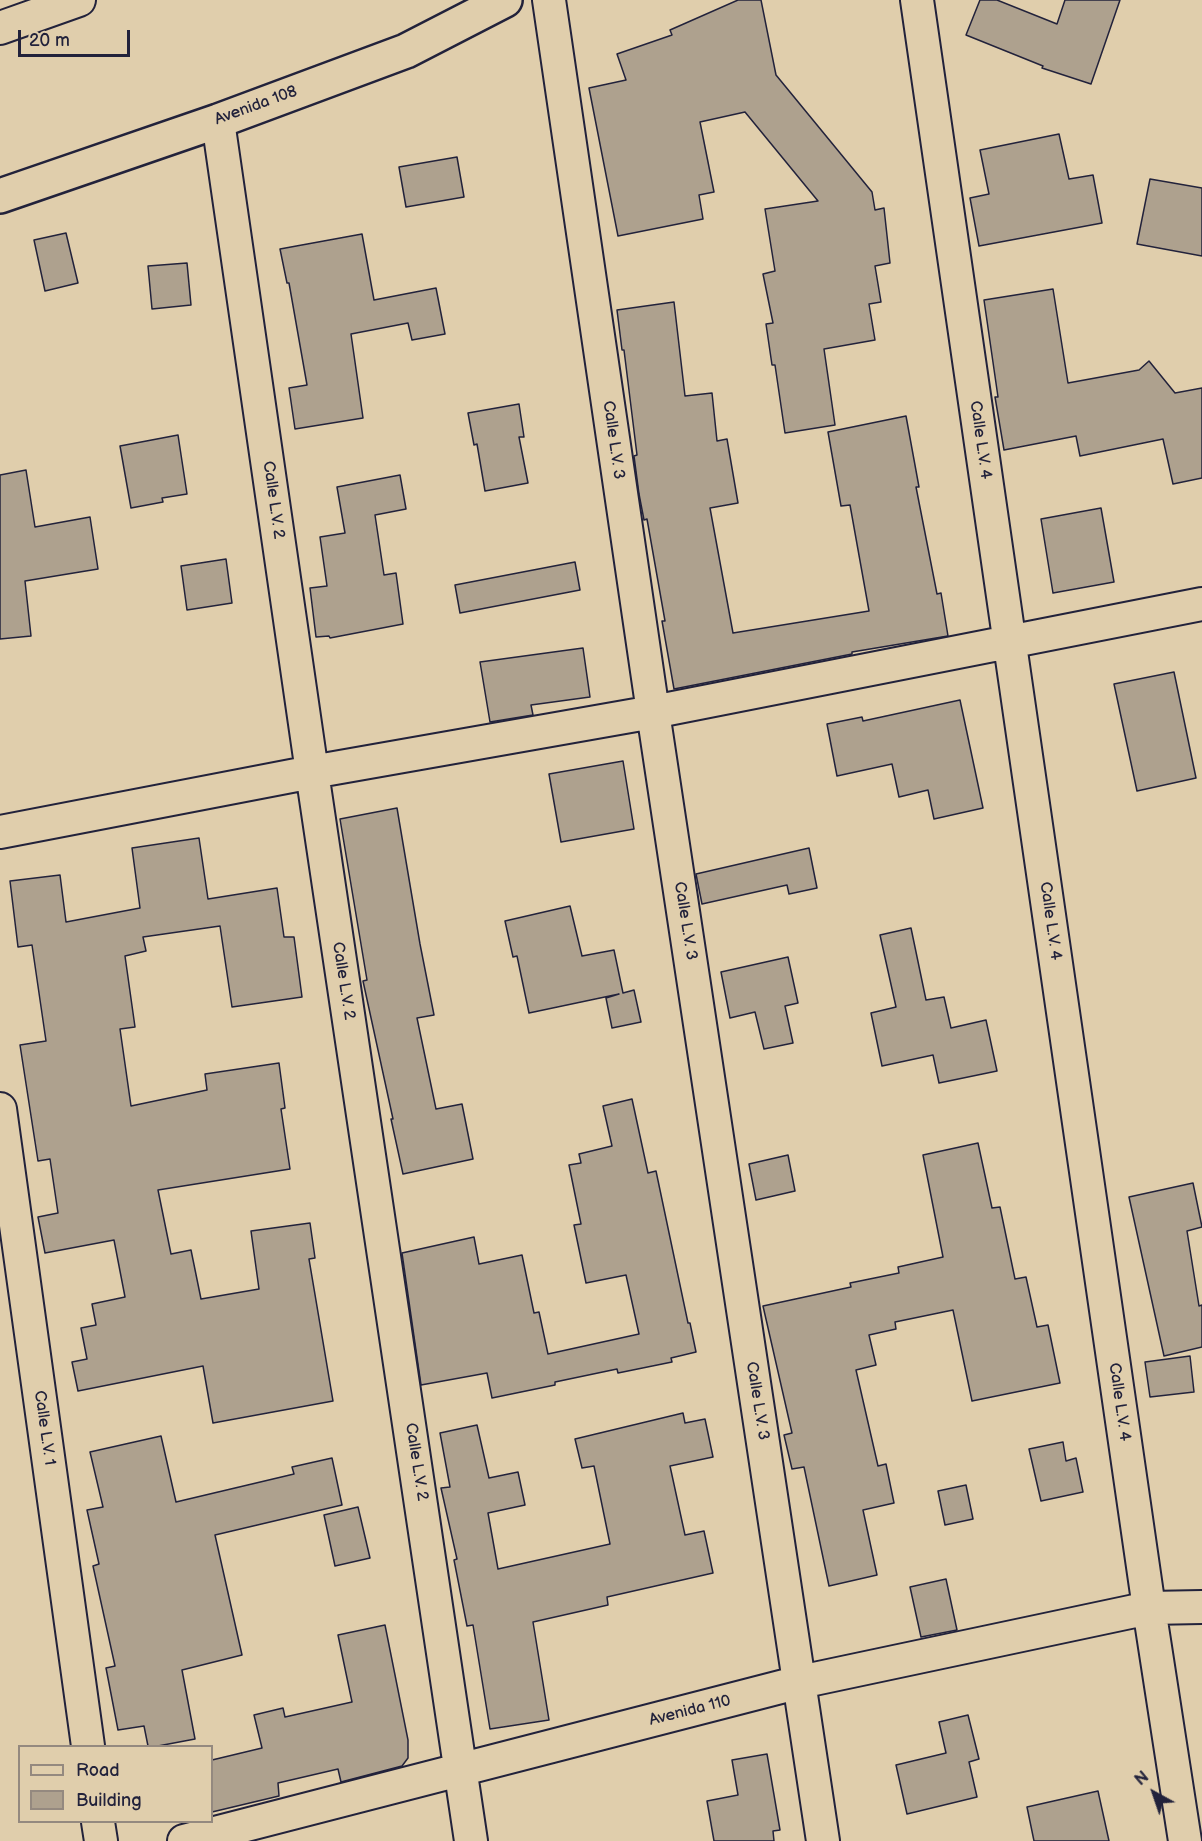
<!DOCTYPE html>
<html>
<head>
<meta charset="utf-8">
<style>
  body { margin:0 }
  #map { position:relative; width:1202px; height:1841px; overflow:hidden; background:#e0ceac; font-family:"Balsamiq Sans",sans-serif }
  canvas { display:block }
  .legend { position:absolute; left:18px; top:1745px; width:195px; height:78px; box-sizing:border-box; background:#e0ceac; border:2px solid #94897f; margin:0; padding:8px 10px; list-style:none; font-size:18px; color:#22223b }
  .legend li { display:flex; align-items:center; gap:12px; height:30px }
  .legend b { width:30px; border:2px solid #94897f }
  .north { position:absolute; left:1124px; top:1763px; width:60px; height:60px; -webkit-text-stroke:4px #e0ceac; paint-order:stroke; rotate:320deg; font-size:16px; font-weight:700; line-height:24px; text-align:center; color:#22223b }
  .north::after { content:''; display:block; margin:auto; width:21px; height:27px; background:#22223b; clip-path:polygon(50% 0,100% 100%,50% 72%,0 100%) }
  .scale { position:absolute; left:18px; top:30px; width:112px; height:27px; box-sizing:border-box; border:3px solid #22223b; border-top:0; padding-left:8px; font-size:18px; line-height:21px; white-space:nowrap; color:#22223b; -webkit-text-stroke:4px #e0ceac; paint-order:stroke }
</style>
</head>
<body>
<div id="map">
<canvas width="1202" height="1841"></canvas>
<ul class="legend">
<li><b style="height:8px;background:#e0ceac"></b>Road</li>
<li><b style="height:16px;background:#aea18e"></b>Building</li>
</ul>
<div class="north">N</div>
<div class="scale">20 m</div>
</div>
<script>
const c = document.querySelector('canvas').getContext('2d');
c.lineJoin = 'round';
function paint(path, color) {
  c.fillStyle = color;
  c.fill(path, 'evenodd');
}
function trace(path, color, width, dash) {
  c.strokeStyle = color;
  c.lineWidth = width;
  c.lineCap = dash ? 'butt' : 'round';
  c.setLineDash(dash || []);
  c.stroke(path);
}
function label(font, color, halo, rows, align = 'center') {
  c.font = font + ' "Balsamiq Sans",sans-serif';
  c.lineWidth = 5;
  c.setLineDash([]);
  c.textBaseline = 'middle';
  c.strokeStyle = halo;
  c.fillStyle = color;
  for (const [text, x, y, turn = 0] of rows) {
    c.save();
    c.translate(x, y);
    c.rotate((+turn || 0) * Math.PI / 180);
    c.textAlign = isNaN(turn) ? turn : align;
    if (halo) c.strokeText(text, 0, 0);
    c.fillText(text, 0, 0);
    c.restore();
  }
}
const building = new Path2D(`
  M 738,0 L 761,0 L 776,75 L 872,192 L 875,210 L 884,208 L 890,263 L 875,266 L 881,302 L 869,304 L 875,340 L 824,349 L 835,425 L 785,433 L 775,365 L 772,365 L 766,324 L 773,323 L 763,274 L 775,271 L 765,209 L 818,201 L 745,112 L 700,122 L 714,192 L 699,195 L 703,219 L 618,236 L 589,88 L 626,80 L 617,54 L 672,35 L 670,30 Z
  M 980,0 L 997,0 L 1057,24 L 1065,0 L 1120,0 L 1091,84 L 1042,68 L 1043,66 L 966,35 Z
  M 1059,134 L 1069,179 L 1093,175 L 1102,223 L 979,246 L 970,198 L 989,194 L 980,150 Z
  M 457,157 L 464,197 L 406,207 L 399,167 Z
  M 1150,179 L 1202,188 L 1202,256 L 1137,244 Z
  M 66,233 L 78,283 L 45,291 L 34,240 Z
  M 362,234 L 374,300 L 436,288 L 445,334 L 412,340 L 408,323 L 351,334 L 363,418 L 295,429 L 289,388 L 307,385 L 289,283 L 287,283 L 280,249 Z
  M 187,263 L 191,305 L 152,309 L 148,266 Z
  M 1053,289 L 1068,383 L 1139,370 L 1149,361 L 1175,393 L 1202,388 L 1202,478 L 1173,484 L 1163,439 L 1080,456 L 1076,436 L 1004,450 L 995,397 L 998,397 L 984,300 Z
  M 674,302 L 685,396 L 712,393 L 717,441 L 727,439 L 738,503 L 710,508 L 733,633 L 869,611 L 850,505 L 841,506 L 828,432 L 906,416 L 919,487 L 916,487 L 926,538 L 937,594 L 941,593 L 948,636 L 852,652 L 852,654 L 674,689 L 662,621 L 665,621 L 647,519 L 644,520 L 639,494 L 634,456 L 637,455 L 624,350 L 622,350 L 617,310 Z
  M 519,404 L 524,437 L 519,437 L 528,483 L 485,491 L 477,444 L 474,445 L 468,413 Z
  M 178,435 L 187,494 L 162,498 L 163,502 L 131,508 L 120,446 Z
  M 26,470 L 35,527 L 90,517 L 98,569 L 25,581 L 31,636 L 0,639 L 0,475 Z
  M 400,475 L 406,509 L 375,515 L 384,575 L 396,573 L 403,624 L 330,638 L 329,636 L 316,637 L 310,588 L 327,586 L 320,537 L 345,533 L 337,487 Z
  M 1101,508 L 1114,582 L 1053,593 L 1041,519 Z
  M 226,559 L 232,603 L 187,610 L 181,566 Z
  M 575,562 L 580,590 L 460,613 L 455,585 Z
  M 583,648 L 590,697 L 531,705 L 533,715 L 490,722 L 480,662 Z
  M 1174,672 L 1196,778 L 1137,791 L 1114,684 Z
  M 960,700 L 983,808 L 934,819 L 928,790 L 899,797 L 892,764 L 837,776 L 827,724 L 862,717 L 863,721 Z
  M 623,761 L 634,829 L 561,842 L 549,774 Z
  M 397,808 L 420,944 L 434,1015 L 417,1018 L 436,1109 L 462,1104 L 473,1159 L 403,1174 L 391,1119 L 393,1119 L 363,981 L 367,980 L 340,819 Z
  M 199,838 L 208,899 L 277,888 L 284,937 L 294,937 L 302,997 L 232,1007 L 220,926 L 143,937 L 146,951 L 125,956 L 135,1027 L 120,1029 L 131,1106 L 207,1090 L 205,1074 L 279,1063 L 285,1108 L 281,1109 L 290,1169 L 158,1190 L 171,1254 L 191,1250 L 201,1299 L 259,1289 L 251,1231 L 310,1223 L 315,1258 L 309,1259 L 333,1401 L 213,1423 L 203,1366 L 78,1391 L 72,1362 L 87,1359 L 81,1328 L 96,1325 L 92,1304 L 125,1297 L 114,1240 L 45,1253 L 38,1217 L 58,1213 L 50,1159 L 38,1161 L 20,1045 L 46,1041 L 32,945 L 18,947 L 10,881 L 60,875 L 66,922 L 140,908 L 132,848 Z
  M 809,848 L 817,888 L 789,894 L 787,885 L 702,904 L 696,874 Z
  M 570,906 L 582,956 L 614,950 L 623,993 L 634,990 L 641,1022 L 612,1028 L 606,998 L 619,994 L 529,1013 L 517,956 L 513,957 L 505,921 Z
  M 911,928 L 926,1000 L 944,997 L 951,1028 L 986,1020 L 997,1071 L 939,1083 L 933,1055 L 882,1066 L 871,1013 L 896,1007 L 880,935 Z
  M 788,957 L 798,1003 L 785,1006 L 793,1043 L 764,1049 L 755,1012 L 730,1018 L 721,972 Z
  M 632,1099 L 648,1173 L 656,1171 L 688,1323 L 690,1323 L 696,1352 L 671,1358 L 672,1362 L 618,1373 L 617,1369 L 555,1382 L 555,1385 L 492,1398 L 487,1373 L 421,1385 L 402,1253 L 474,1237 L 479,1264 L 522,1255 L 534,1313 L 539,1312 L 548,1354 L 639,1334 L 626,1275 L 586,1283 L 574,1225 L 581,1224 L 569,1165 L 581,1163 L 579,1154 L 612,1146 L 603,1106 Z
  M 978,1143 L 992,1208 L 1000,1207 L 1015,1279 L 1026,1277 L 1037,1327 L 1048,1325 L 1060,1383 L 972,1401 L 953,1310 L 895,1322 L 896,1329 L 869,1335 L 876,1365 L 856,1370 L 878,1466 L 886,1464 L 894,1503 L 863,1510 L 877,1575 L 829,1586 L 804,1467 L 792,1469 L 784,1435 L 792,1433 L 763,1306 L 851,1287 L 850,1283 L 899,1273 L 898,1267 L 943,1257 L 923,1155 Z
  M 788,1155 L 795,1191 L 756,1200 L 749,1164 Z
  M 1193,1183 L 1202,1227 L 1187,1231 L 1199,1306 L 1202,1305 L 1202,1347 L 1164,1356 L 1129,1197 Z
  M 1190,1356 L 1194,1392 L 1150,1397 L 1145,1362 Z
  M 683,1413 L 685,1423 L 705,1419 L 713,1457 L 670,1466 L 685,1535 L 704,1531 L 713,1573 L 607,1597 L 608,1605 L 533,1622 L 549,1720 L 490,1729 L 473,1625 L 467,1626 L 454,1560 L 457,1559 L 441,1488 L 450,1487 L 440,1433 L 477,1425 L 489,1478 L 518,1472 L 525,1505 L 488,1513 L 498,1569 L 610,1544 L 594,1466 L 582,1468 L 575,1439 Z
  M 161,1436 L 176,1502 L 294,1474 L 292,1467 L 332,1458 L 342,1505 L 215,1535 L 242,1655 L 182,1670 L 195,1739 L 158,1746 L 148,1746 L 144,1726 L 118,1730 L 106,1668 L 115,1666 L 93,1566 L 99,1564 L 87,1510 L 103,1507 L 90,1452 Z
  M 1063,1442 L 1066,1461 L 1076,1458 L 1083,1492 L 1041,1501 L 1029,1449 Z
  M 966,1485 L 973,1519 L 945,1525 L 938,1491 Z
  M 358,1507 L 370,1558 L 335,1566 L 324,1515 Z
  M 946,1579 L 957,1630 L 921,1637 L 910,1587 Z
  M 385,1625 L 408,1740 L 408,1758 L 402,1766 L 341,1782 L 338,1769 L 278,1783 L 279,1796 L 212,1812 L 212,1760 L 262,1748 L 254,1715 L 283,1708 L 285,1717 L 352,1702 L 338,1635 Z
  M 968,1715 L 979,1759 L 969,1762 L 977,1797 L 907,1814 L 896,1765 L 946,1753 L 939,1722 Z
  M 767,1754 L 780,1830 L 773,1831 L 774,1841 L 714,1841 L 707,1801 L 738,1795 L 732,1760 Z
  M 1098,1791 L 1109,1841 L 1034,1841 L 1027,1807 Z`);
const street = new Path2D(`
  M 549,0 L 653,712 L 823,1841
  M 917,0 L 1149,1608 L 1185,1841
  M 0,28 L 79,0
  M 218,121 L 312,772 L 471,1841
  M 0,832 L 312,772 L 653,712 L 1202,604
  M 0,1109 L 88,1746
  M 98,1822 L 101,1841
  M 184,1841 L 800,1682 L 1149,1608 L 1202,1607`);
const secondary = new Path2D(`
  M 0,196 L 218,121 L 406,51 L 505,0`);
const streetNames = [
  ["Avenida 108",256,106,-20],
  ["Calle L.V. 3",613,440,82],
  ["Calle L.V. 4",980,440,82],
  ["Calle L.V. 2",273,500,82],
  ["Calle L.V. 3",685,921,81],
  ["Calle L.V. 4",1050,921,82],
  ["Calle L.V. 2",343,981,81],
  ["Calle L.V. 3",757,1401,81],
  ["Calle L.V. 4",1119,1402,82],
  ["Calle L.V. 1",44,1428,82],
  ["Calle L.V. 2",416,1462,81],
  ["Avenida 110",690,1711,-14]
];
paint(building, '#aea18e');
trace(building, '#22223b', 1.5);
trace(street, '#22223b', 36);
trace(secondary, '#22223b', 38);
trace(street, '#e0ceac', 32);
trace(secondary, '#e0ceac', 33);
label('16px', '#22223b', '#e0ceac', streetNames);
</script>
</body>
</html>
